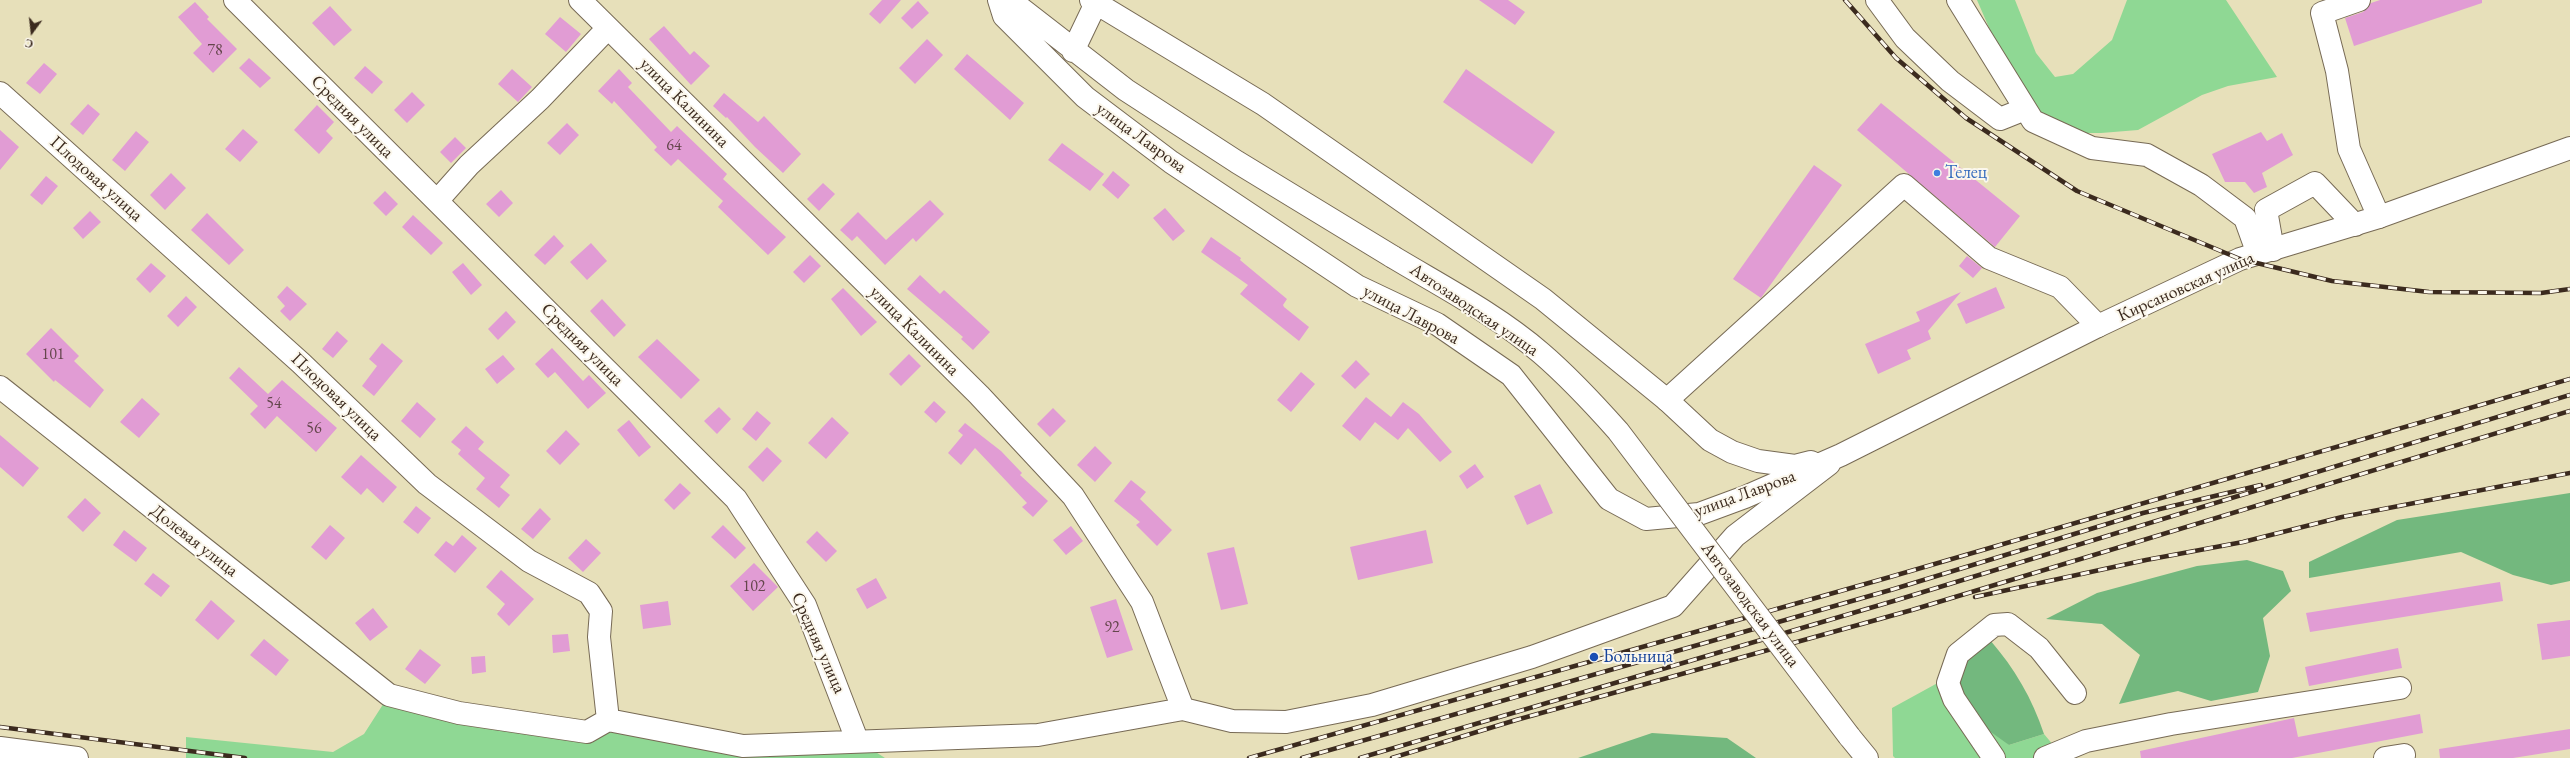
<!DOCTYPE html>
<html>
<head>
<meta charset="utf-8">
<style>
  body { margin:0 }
  #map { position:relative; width:2570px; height:758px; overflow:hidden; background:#e7e0ba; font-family:"EB Garamond",serif }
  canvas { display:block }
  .north { position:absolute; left:12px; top:12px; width:40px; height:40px; -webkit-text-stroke:3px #fbf7ec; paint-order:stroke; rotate:195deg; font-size:11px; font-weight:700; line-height:16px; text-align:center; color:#3b2a1e }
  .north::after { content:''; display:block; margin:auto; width:14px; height:18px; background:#3b2a1e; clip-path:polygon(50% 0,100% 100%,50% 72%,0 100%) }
</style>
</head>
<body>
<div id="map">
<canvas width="2570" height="758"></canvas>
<div class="north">С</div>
</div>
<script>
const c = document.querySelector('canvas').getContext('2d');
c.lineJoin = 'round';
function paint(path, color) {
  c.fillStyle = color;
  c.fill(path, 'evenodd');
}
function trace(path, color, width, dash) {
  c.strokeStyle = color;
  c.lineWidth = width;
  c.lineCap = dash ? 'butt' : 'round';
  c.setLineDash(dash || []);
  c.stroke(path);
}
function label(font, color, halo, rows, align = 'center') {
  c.font = font + ' "EB Garamond",serif';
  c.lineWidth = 4;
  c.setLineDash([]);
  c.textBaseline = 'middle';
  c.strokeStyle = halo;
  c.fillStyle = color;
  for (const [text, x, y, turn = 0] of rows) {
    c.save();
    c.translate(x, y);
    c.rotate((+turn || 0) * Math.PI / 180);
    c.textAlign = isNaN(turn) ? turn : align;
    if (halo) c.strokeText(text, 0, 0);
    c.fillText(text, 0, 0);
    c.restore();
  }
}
const green = new Path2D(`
  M 1977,0 L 2015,0 L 2036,53 L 2055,77 L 2073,74 L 2112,40 L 2127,0 L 2226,0 L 2277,77 L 2228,86 L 2202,95 L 2138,130 L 2101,133 L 2052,133 L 2032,127 Z
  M 1954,674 L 2009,745 L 2044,734 L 2064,758 L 1895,758 L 1893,756 L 1892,708 Z
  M 389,695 L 587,732 L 608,720 L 743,746 L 857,740 L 885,758 L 186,758 L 186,737 L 333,752 L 364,734 Z`);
const forest = new Path2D(`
  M 2570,493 L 2570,581 L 2551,585 L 2513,575 L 2461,552 L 2309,578 L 2309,562 L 2397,520 Z
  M 2247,560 L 2283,571 L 2291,591 L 2263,618 L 2270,656 L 2258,692 L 2211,701 L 2178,691 L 2119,704 L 2140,655 L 2102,624 L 2046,619 L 2097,593 L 2197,566 Z
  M 1990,640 C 2015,669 2032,698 2044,734 L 2009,745 L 1977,722 L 1954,674 Z
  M 1652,733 L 1727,738 L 1756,758 L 1578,758 Z`);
const building = new Path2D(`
  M 882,0 L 901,0 L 880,24 L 869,14 Z
  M 1479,0 L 1508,0 L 1525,12 L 1515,25 Z
  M 2380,0 L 2482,0 L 2482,3 L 2354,46 L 2345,18 L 2363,12 L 2371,3 Z
  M 918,1 L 929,13 L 912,29 L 901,18 Z
  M 195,2 L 209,17 L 207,19 L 237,49 L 213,73 L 193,53 L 202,44 L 178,17 Z
  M 330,6 L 352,30 L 334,46 L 312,23 Z
  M 560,17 L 581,34 L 566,52 L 545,34 Z
  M 664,26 L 690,55 L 694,51 L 710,66 L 691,85 L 649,39 Z
  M 927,39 L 943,55 L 915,84 L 899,68 Z
  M 967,54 L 1024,103 L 1010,120 L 954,69 Z
  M 249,58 L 271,78 L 260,88 L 239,68 Z
  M 44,63 L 57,74 L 40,94 L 26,83 Z
  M 365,66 L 383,82 L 372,94 L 354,78 Z
  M 512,69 L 532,87 L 518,102 L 498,84 Z
  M 619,69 L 632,83 L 628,87 L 671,132 L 677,126 L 727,174 L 723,179 L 786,237 L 768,255 L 718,207 L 723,201 L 678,159 L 671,166 L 654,150 L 657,147 L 614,101 L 612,104 L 598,91 Z
  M 1466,69 L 1555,132 L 1532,164 L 1443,102 Z
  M 412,92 L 425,105 L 407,123 L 394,110 Z
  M 724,93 L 758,122 L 764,116 L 801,154 L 783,173 L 755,147 L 727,117 L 726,118 L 713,106 Z
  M 1881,103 L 2020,216 L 1995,247 L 1857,130 Z
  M 88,104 L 100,114 L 83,135 L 70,124 Z
  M 317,105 L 334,122 L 326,131 L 333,138 L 319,154 L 294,130 Z
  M 567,123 L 579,135 L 560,155 L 547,143 Z
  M 243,129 L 258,142 L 240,162 L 225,149 Z
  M 0,130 L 19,147 L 0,170 Z
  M 136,131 L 149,142 L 125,171 L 112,160 Z
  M 2261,132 L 2267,141 L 2282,133 L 2293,155 L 2262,173 L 2267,187 L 2254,193 L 2245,182 L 2225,182 L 2212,154 Z
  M 455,137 L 466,148 L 451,163 L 440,152 Z
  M 1062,143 L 1104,174 L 1090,191 L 1048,160 Z
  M 1814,165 L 1842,185 L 1761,298 L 1733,279 Z
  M 1113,171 L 1130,185 L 1118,199 L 1102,185 Z
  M 171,173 L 186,188 L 165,210 L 150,195 Z
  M 46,176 L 58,186 L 42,205 L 30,195 Z
  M 823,183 L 835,194 L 819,211 L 807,199 Z
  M 501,190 L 513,203 L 499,217 L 486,204 Z
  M 385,191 L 398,204 L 386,216 L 373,203 Z
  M 930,200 L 944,214 L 916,242 L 913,238 L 885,265 L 857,236 L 852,241 L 840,230 L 858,212 L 886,240 Z
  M 1165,208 L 1185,231 L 1173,241 L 1153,218 Z
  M 90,211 L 101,222 L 83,239 L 73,228 Z
  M 207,213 L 244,250 L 229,265 L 191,230 Z
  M 413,215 L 443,243 L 431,255 L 402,227 Z
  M 554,235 L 564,246 L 545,265 L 534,255 Z
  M 1211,237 L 1241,258 L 1240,260 L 1287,299 L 1283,305 L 1284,307 L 1309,327 L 1299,341 L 1240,294 L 1248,285 L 1201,252 Z
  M 591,243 L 607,261 L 587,280 L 570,262 Z
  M 810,255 L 821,266 L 804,283 L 793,272 Z
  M 1967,256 L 1982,268 L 1973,278 L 1959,266 Z
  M 151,263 L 166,276 L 150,293 L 136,279 Z
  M 463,263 L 482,285 L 471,295 L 452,272 Z
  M 920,275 L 940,294 L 944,290 L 990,332 L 973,350 L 961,339 L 963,337 L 907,289 Z
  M 287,286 L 307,304 L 290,321 L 280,311 L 285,306 L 277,297 Z
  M 1996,287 L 2005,308 L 1966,324 L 1957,304 Z
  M 843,288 L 877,322 L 861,336 L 831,299 Z
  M 1961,292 L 1928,331 L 1931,339 L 1907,350 L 1911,359 L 1878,374 L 1865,344 L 1920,321 L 1916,312 Z
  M 186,296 L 197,307 L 178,327 L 167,316 Z
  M 602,299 L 626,325 L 614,337 L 590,311 Z
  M 506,311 L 516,322 L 498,340 L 488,329 Z
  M 51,328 L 79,356 L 74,361 L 104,390 L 90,408 L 55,380 L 54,382 L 26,354 Z
  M 337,331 L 348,341 L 333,358 L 322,349 Z
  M 657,339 L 700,380 L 681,399 L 638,357 Z
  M 382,343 L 403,361 L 374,396 L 362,386 L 377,366 L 369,359 Z
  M 552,348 L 583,381 L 589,375 L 606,393 L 588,409 L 555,372 L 548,378 L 535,364 Z
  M 909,354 L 921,366 L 901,386 L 889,374 Z
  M 503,355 L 515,369 L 497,384 L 485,369 Z
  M 1356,360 L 1370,374 L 1355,389 L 1341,376 Z
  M 239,367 L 268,394 L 282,380 L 337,428 L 316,452 L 277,416 L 265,429 L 250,414 L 258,406 L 229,378 Z
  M 1301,372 L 1315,384 L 1291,412 L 1277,400 Z
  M 1366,397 L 1391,417 L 1403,402 L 1419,414 L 1452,452 L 1440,462 L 1408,428 L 1398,440 L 1375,422 L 1360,441 L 1342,426 Z
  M 142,398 L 160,414 L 139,438 L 120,422 Z
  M 934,401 L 946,412 L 936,423 L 924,412 Z
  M 417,402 L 436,419 L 420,438 L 401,421 Z
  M 719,407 L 731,419 L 717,434 L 704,421 Z
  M 1053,408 L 1066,421 L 1050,437 L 1037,424 Z
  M 757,411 L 771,423 L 756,441 L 742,429 Z
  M 832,417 L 849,433 L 826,459 L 808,443 Z
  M 629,420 L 651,447 L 639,457 L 617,430 Z
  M 965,423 L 1001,451 L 1022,473 L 1020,475 L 1048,501 L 1033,517 L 1022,507 L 1027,503 L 975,448 L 961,465 L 948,453 L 963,435 L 958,431 Z
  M 466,426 L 484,442 L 478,449 L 510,475 L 500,487 L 510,495 L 499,508 L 476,489 L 485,478 L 458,454 L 461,450 L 451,442 Z
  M 566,430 L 580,444 L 560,465 L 546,451 Z
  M 0,435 L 39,468 L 23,487 L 0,467 Z
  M 1095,446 L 1112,463 L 1095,482 L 1077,465 Z
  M 767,447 L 782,461 L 763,482 L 748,467 Z
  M 361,455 L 397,487 L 383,503 L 367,488 L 361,495 L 341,477 Z
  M 1475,464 L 1484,477 L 1467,489 L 1459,476 Z
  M 1131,480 L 1146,492 L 1140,499 L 1172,530 L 1157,546 L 1136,525 L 1140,522 L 1114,501 Z
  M 680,483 L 691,493 L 674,510 L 664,500 Z
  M 1540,484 L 1553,513 L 1527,525 L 1514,496 Z
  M 85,498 L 101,513 L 83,532 L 67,517 Z
  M 416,506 L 431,518 L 418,534 L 403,522 Z
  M 540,508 L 551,519 L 533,539 L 521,529 Z
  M 330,525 L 345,538 L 326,560 L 311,547 Z
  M 723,525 L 746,548 L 735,559 L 711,537 Z
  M 1071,526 L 1083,541 L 1066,555 L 1053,540 Z
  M 124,530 L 147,548 L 136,562 L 113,545 Z
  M 1426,530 L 1433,563 L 1358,580 L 1350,547 Z
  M 817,531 L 837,551 L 826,562 L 806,542 Z
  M 462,535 L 477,548 L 455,573 L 434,555 L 446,541 L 453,546 Z
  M 586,539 L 601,553 L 583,572 L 568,558 Z
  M 1234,547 L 1248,604 L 1221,610 L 1207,553 Z
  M 754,563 L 778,587 L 753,611 L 730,586 Z
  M 501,570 L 534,599 L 509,626 L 497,614 L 505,604 L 486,587 Z
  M 153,573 L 170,586 L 161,597 L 144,584 Z
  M 876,578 L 887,598 L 867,609 L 856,589 Z
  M 2500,582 L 2503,601 L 2310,632 L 2306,613 Z
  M 1116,599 L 1133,650 L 1107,658 L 1090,607 Z
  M 211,600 L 235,621 L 218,640 L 195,620 Z
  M 668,601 L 671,625 L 643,629 L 640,605 Z
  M 373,608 L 388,627 L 370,641 L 355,623 Z
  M 2570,620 L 2570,656 L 2542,660 L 2537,624 Z
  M 568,634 L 570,651 L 553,653 L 552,635 Z
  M 264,639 L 289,660 L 276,676 L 250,655 Z
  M 2398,648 L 2402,668 L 2309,686 L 2305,667 Z
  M 420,649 L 441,665 L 425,684 L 405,669 Z
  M 485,656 L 486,672 L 472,674 L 471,657 Z
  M 2420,714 L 2423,733 L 2292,758 L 2141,758 L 2140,751 L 2294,718 L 2298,737 Z
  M 2570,729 L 2570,749 L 2513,758 L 2440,758 L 2439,749 Z`);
const minor = new Path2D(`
  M 235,0 L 736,499 L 805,605 L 857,740
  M 580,0 L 979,395 L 1073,496 L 1142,602 L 1183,709
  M 1877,0 L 1905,38 L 1950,81 L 2000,119 L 2025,109
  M 1958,0 L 2033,121 L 2092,148 L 2147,155 L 2201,185 L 2245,218 L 2258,254
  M 2359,0 L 2322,13 L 2337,71 L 2349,149 L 2379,217
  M 0,93 L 301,363 L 427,484 L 529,561 L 589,593 L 601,611 L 599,637 L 608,720
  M 437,201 L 469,165 L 540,99 L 608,28
  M 2273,250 L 2266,210 L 2315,183 L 2355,225
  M 0,387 L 389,695 L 459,713 L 587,732 L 608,720 L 743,746 L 1038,735 L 1183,709 L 1232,721 L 1286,722 L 1372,705 L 1532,657 L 1673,606 L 1735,536 L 1829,464
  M 1667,400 L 1904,185 L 1989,258 L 2060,287 L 2098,326
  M 0,748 L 77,758
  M 1994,758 L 1954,699 L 1948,683 L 1958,654 L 1994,625 L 2008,624 L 2039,648 L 2075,693
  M 2045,758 L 2086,741 L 2171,724 L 2400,688
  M 2385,758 L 2404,755`);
const major = new Path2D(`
  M 999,0 L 1004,16 L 1085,97 L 1171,162 L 1357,286 L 1437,324 L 1511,375 L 1609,499 L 1646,519 L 1699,514 L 1745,497 L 1841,455 L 2098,326 L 2240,259 L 2379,217 L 2570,148
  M 1010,0 L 1126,90 L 1237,162 L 1393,257
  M 1091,0 L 1263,104 L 1543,299 L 1667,400 L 1710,440 L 1732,452 L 1758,461 L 1795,466 L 1811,462
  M 1073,51 L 1096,3
  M 1849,736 L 1867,758`);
const rail = new Path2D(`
  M 1845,0 L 1896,58 L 1966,118 L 2077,191 L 2240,259 L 2332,281 L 2429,292 L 2541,293 L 2570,289
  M 1975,597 L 2146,560 L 2243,542 L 2342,517 L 2570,473
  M 0,727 L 245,758
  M 1249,758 L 1890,577 L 2570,379
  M 1302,758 L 1894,589 L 2143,513 L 2261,485
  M 1360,758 L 1897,600 L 2570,395
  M 1392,758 L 1516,720 L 1912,610 L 2570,411`);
const majorBridge = new Path2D(`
  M 1393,257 C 1443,287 1497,315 1541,353 C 1569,377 1594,404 1618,431 L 1849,736`);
const markers = [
  [1937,173,4,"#3f7fe0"],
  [1594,657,5,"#1a4fb4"]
];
const numberNames = [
  ["78",215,51],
  ["64",674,146],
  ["101",53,355],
  ["54",274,404],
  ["56",314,429],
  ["102",754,587],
  ["92",1112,628]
];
const streetNames = [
  ["улица Калинина",684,103,45],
  ["Средняя улица",352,117,45],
  ["улица Лаврова",1141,138,36],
  ["Плодовая улица",96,179,42],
  ["Кирсановская улица",2186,287,-24],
  ["Автозаводская улица",1474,310,34],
  ["улица Лаврова",1411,315,28],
  ["улица Калинина",914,331,45],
  ["Средняя улица",582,345,45],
  ["Плодовая улица",336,397,44],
  ["улица Лаврова",1745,494,-20],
  ["Долевая улица",194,541,38],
  ["Автозаводская улица",1750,605,53],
  ["Средняя улица",818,643,66]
];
const shopNames = [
  ["Телец",1945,173]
];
const transitNames = [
  ["Больница",1603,657]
];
paint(green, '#8fd894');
paint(forest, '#73b87e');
paint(building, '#e19cd4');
trace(minor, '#776a55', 24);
trace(major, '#776a55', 24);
trace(minor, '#fff', 22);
trace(major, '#fff', 22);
trace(rail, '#3b2a1e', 4.5);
trace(rail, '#fbf7ec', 3, [9]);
trace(majorBridge, '#776a55', 24, []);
trace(majorBridge, '#fff', 22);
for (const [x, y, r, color] of markers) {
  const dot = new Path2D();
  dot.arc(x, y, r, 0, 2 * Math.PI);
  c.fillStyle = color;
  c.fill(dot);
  trace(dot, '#fbf7ec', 1.5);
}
label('16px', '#64464c', null, numberNames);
label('18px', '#3b2a1e', '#fbf7ec', streetNames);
label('18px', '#366cbe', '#fbf7ec', shopNames, 'left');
label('18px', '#164399', '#fbf7ec', transitNames, 'left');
</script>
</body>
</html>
